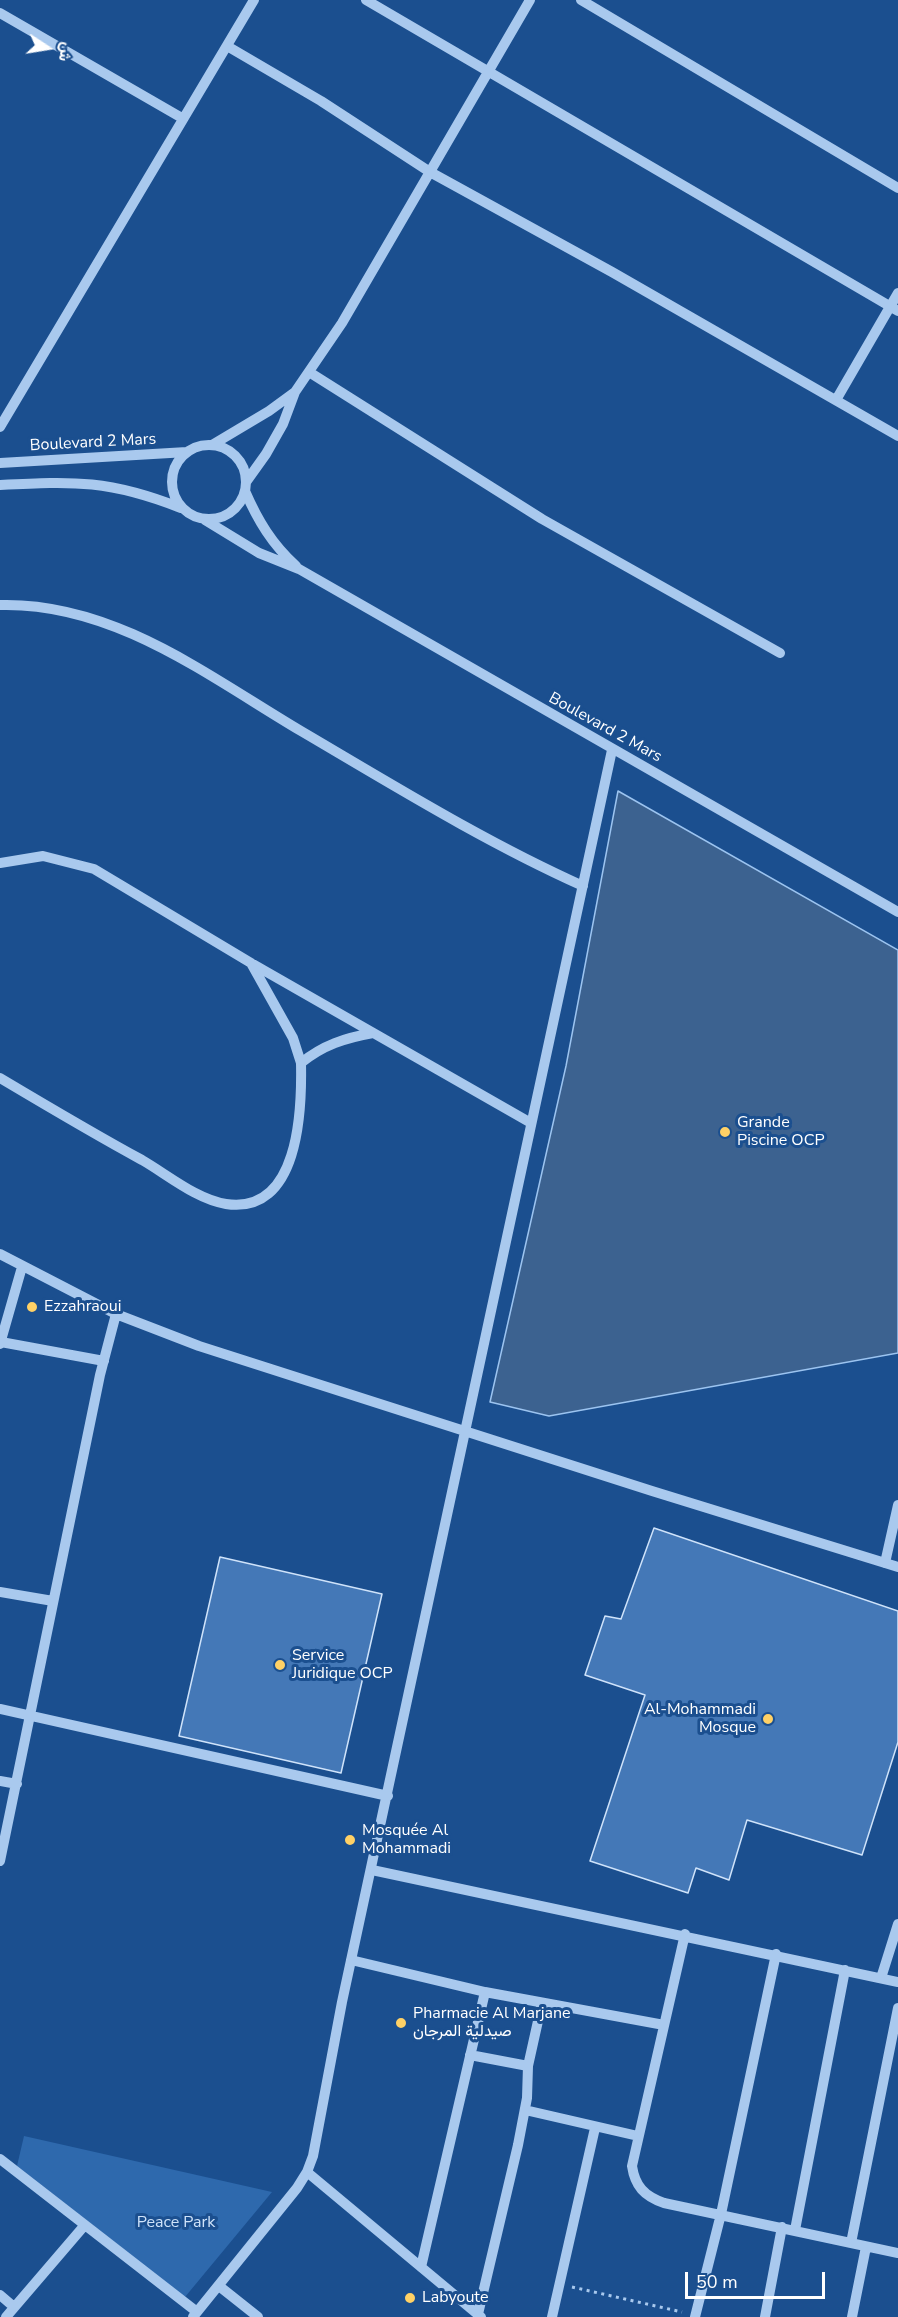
<!DOCTYPE html>
<html>
<head>
<meta charset="utf-8">
<style>
  body { margin:0 }
  #map { position:relative; width:898px; height:2317px; overflow:hidden; background:#1b4f8f; font-family:"Nunito Sans",Vazirmatn,sans-serif }
  canvas { display:block }
  .north { position:absolute; left:18px; top:18px; width:60px; height:60px; -webkit-text-stroke:4px #1b4f8f; paint-order:stroke; rotate:102deg; font-size:16px; font-weight:700; line-height:24px; text-align:center; color:#fff }
  .north::after { content:''; display:block; margin:auto; width:21px; height:27px; background:#fff; clip-path:polygon(50% 0,100% 100%,50% 72%,0 100%) }
  .scale { position:absolute; left:685px; top:2272px; width:140px; height:27px; box-sizing:border-box; border:3px solid #fff; border-top:0; padding-left:8px; font-size:18px; line-height:21px; white-space:nowrap; color:#fff; -webkit-text-stroke:4px #1b4f8f; paint-order:stroke }
</style>
</head>
<body>
<div id="map">
<canvas width="898" height="2317"></canvas>
<div class="north">ش</div>
<div class="scale">50 m</div>
</div>
<script>
const c = document.querySelector('canvas').getContext('2d');
c.lineJoin = 'round';
function paint(path, color) {
  c.fillStyle = color;
  c.fill(path, 'evenodd');
}
function trace(path, color, width, dash) {
  c.strokeStyle = color;
  c.lineWidth = width;
  c.lineCap = dash ? 'butt' : 'round';
  c.setLineDash(dash || []);
  c.stroke(path);
}
function label(font, color, halo, rows, align = 'center') {
  c.font = font + ' "Nunito Sans",Vazirmatn,sans-serif';
  c.lineWidth = 6;
  c.setLineDash([]);
  c.textBaseline = 'middle';
  c.strokeStyle = halo;
  c.fillStyle = color;
  for (const [text, x, y, turn = 0] of rows) {
    c.save();
    c.translate(x, y);
    c.rotate((+turn || 0) * Math.PI / 180);
    c.textAlign = isNaN(turn) ? turn : align;
    if (halo) c.strokeText(text, 0, 0);
    c.fillText(text, 0, 0);
    c.restore();
  }
}
const green = new Path2D(`
  M 24,2136 L 272,2192 L 185,2297 L 17,2166 Z`);
const water = new Path2D(`
  M 618,791 L 898,950 L 898,1353 L 549,1416 L 490,1402 L 566,1066 Z`);
const building = new Path2D(`
  M 654,1528 L 898,1611 L 898,1742 L 862,1855 L 747,1820 L 729,1880 L 696,1868 L 688,1893 L 590,1861 L 645,1695 L 585,1675 L 605,1616 L 621,1619 Z
  M 220,1557 L 382,1594 L 341,1773 L 179,1736 Z`);
const path = new Path2D(`
  M 572,2287 L 682,2312`);
const minor = new Path2D(`
  M 366,0 L 898,311
  M 581,0 L 898,188
  M 0,13 L 182,118
  M 227,46 L 321,101 L 430,172 L 612,272 L 898,436
  M 309,372 L 542,519 L 780,653
  M 836,400 L 898,293
  M 0,427 L 254,0
  M172 482a37 37 0 1 1 74 0a37 37 0 1 1-74 0Z
  M 212,445 L 269,411 L 295,392
  M 0,463 L 187,452
  M 246,482 L 266,454 L 283,424 L 295,392 L 342,323 L 530,0
  M 0,485 C 75,481 110,480 181,508
  M 245,491 C 258,521 272,544 296,566
  M 205,520 L 259,553 L 299,569 L 898,912
  M 0,605 C 114,602 208,676 301,731 C 393,785 485,842 583,886
  M 0,863 L 43,856 L 94,869 L 251,963 L 531,1123
  M 251,963 L 293,1038 L 301,1063
  M 0,1078 C 47,1106 94,1134 142,1160 C 168,1175 196,1199 226,1204 C 299,1215 302,1111 301,1063 C 323,1045 345,1038 373,1033
  M 0,1254 L 116,1314 L 199,1346 L 652,1491 L 898,1567
  M 1,1342 L 104,1361
  M 0,1344 L 22,1267
  M 885,1563 L 898,1505
  M 0,1592 L 53,1601
  M 0,1709 L 388,1796
  M 0,1781 L 17,1784
  M 0,1861 L 100,1375 L 116,1314
  M 372,1870 L 898,1982
  M 685,1934 L 632,2166 C 635,2186 644,2196 664,2203 L 898,2253
  M 351,1960 L 485,1992 L 664,2025
  M 881,1978 L 898,1924
  M 470,2055 L 528,2066
  M 525,2110 L 638,2136
  M 0,2159 L 197,2312
  M 307,2172 L 481,2317
  M 795,2230 L 845,1970
  M 851,2243 L 898,2008
  M 421,2267 L 485,1992
  M 219,2286 L 258,2317
  M 0,2295 L 14,2307
  M 478,2314 L 518,2145 L 527,2098 L 528,2066 L 542,2003
  M 6,2317 L 84,2226
  M 193,2317 L 297,2188 L 307,2172 L 313,2156 L 342,2002 L 612,750
  M 552,2317 L 595,2128
  M 695,2317 L 721,2214 L 776,1954
  M 765,2317 L 782,2227
  M 852,2317 L 866,2247`);
const markers = [
  [725,1132,6,"#ffd166"],
  [32,1307,6,"#ffd166"],
  [280,1665,6,"#ffd166"],
  [768,1719,6,"#ffd166"],
  [350,1840,6,"#ffd166"],
  [401,2023,6,"#ffd166"],
  [410,2298,6,"#ffd166"]
];
const streetNames = [
  ["Boulevard 2 Mars",93,443,-3],
  ["Boulevard 2 Mars",605,728,29]
];
const poiNames = [
  ["Grande",737,1123],
  ["Piscine OCP",737,1141],
  ["Ezzahraoui",44,1307],
  ["Service",292,1656],
  ["Juridique OCP",292,1674],
  ["Al-Mohammadi",756,1710,"right"],
  ["Mosque",756,1728,"right"],
  ["Mosquée Al",362,1831],
  ["Mohammadi",362,1849],
  ["Pharmacie Al Marjane",413,2014],
  ["صيدلية المرجان",413,2032],
  ["Labyoute",422,2298]
];
const parkNames = [
  ["Peace Park",176,2223]
];
paint(green, '#2e69ad');
paint(water, '#3c6290');
trace(water, '#9cc4f0', 1.5);
paint(building, '#4478b7');
trace(building, '#cfe3fa', 1.5);
trace(path, '#a9c9ee', 3, [3, 4.5]);
trace(minor, '#a9c9ee', 10);
for (const [x, y, r, color] of markers) {
  const dot = new Path2D();
  dot.arc(x, y, r, 0, 2 * Math.PI);
  c.fillStyle = color;
  c.fill(dot);
  trace(dot, '#1b4f8f', 2);
}
label('16px', '#fff', '#1b4f8f', streetNames);
label('16px', '#fff', '#1b4f8f', poiNames, 'left');
label('16px', '#cfe3fa', '#1b4f8f', parkNames);
</script>
</body>
</html>
